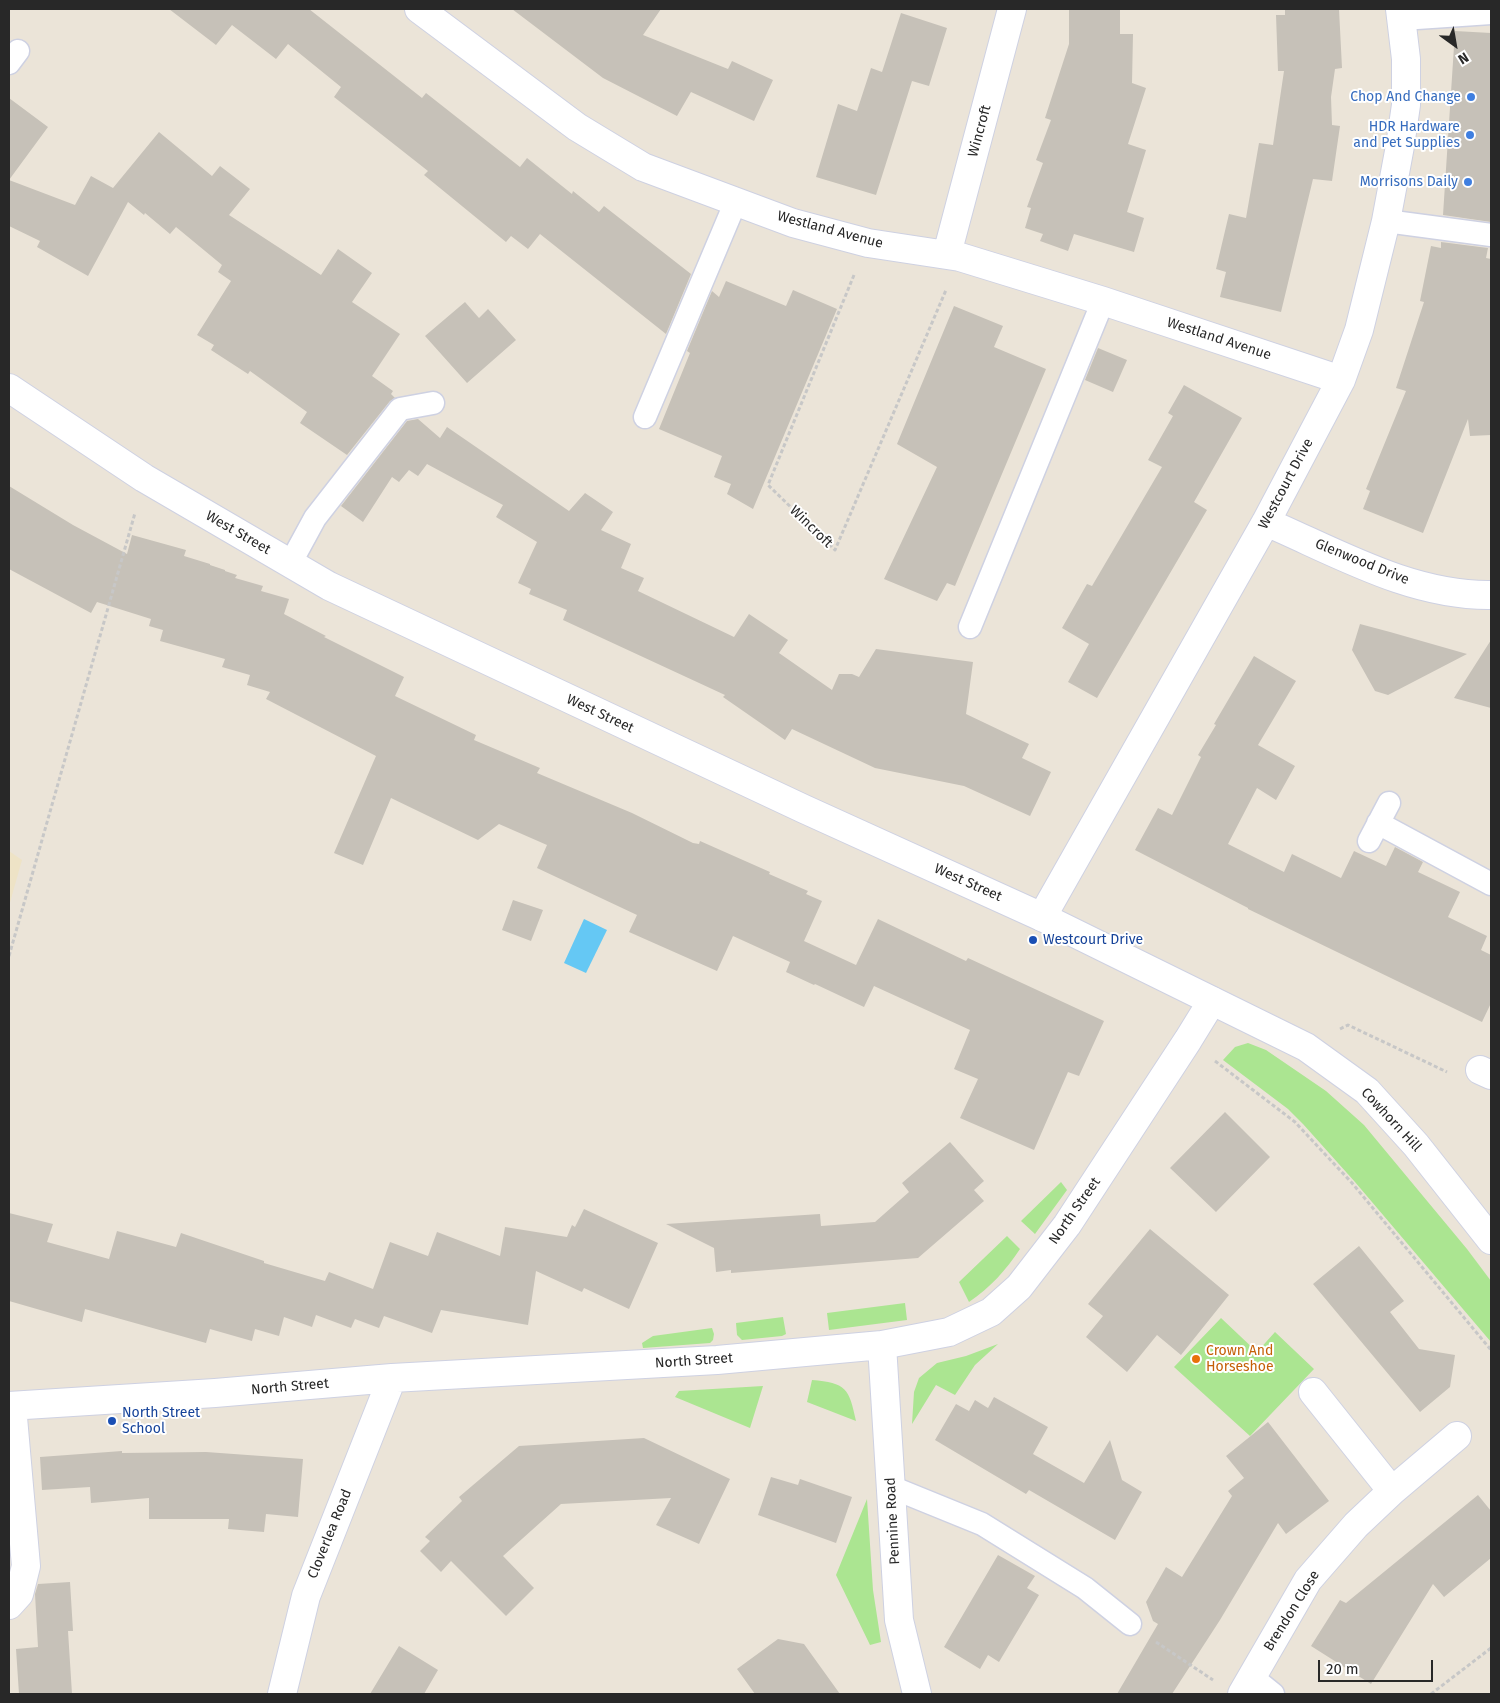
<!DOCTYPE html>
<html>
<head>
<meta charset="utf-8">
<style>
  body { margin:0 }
  #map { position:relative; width:1500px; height:1703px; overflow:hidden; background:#ebe4d8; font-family:"Fira Sans",sans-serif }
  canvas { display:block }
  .frame { position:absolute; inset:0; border:10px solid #282828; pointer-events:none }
  .north { position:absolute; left:1430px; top:20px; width:50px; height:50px; -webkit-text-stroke:4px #fff; paint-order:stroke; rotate:148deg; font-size:14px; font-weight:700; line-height:20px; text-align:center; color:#282828 }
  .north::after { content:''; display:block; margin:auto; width:18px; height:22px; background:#282828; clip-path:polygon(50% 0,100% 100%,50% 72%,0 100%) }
  .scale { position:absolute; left:1318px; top:1660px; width:115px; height:22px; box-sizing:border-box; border:2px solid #282828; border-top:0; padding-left:6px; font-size:15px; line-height:18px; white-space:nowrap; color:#282828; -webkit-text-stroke:4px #fff; paint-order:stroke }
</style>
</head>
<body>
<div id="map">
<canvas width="1500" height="1703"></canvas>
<div class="frame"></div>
<div class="north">N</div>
<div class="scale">20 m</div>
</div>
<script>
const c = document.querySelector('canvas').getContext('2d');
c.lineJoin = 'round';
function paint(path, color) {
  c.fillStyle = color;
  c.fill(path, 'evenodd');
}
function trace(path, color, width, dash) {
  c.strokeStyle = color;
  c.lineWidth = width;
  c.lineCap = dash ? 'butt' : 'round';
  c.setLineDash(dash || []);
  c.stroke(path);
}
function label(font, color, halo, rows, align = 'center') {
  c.font = font + ' "Fira Sans",sans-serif';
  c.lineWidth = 4;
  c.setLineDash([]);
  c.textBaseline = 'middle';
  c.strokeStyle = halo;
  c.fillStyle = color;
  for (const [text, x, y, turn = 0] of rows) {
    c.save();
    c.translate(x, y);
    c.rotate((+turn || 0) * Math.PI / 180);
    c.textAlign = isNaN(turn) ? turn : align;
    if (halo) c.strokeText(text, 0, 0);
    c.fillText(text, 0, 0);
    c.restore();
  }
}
const education = new Path2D(`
  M 9,851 L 22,860 L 9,906 Z`);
const green = new Path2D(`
  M 1248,1043 L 1266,1050 L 1326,1091 L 1364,1125 L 1467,1249 L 1491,1281 L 1491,1342 L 1355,1182 L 1303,1124 L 1288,1109 L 1223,1060 L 1235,1047 Z
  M 1061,1182 L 1067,1190 L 1035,1234 L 1021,1221 Z
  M 1007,1236 L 1020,1249 C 1006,1270 990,1288 969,1302 L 959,1282 Z
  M 905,1303 L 907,1320 L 829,1330 L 827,1313 Z
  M 783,1317 L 786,1334 L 782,1336 L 742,1340 L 737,1335 L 736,1323 Z
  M 1221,1318 L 1257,1352 L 1275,1332 L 1314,1369 L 1250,1436 L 1174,1367 Z
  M 712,1328 L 714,1334 L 713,1340 L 710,1343 L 643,1348 L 642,1343 L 653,1336 Z
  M 998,1344 L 975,1365 L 955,1395 L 936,1385 L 912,1424 L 914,1392 L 919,1378 L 937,1363 L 966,1356 Z
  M 812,1380 C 846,1383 849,1388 856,1421 L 807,1402 Z
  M 763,1386 L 750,1428 L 675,1397 L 679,1391 Z
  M 867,1499 L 873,1590 L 881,1642 L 870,1645 L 836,1575 Z`);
const water = new Path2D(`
  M 584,919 L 607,930 L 586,973 L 564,963 Z`);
const building = new Path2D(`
  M 169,9 L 309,9 L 422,98 L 426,93 L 520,167 L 527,158 L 572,194 L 573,191 L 599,212 L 604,206 L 691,274 L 666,334 L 540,234 L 528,249 L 511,236 L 506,242 L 424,175 L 428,171 L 334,97 L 341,87 L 288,44 L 276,59 L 232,25 L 216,45 Z
  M 512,9 L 661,9 L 643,35 L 728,69 L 732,61 L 773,80 L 754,121 L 691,92 L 677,116 L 603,78 Z
  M 1069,9 L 1120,9 L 1120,34 L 1133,34 L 1132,83 L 1146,88 L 1128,144 L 1146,150 L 1127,212 L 1144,218 L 1134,252 L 1074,234 L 1068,251 L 1040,241 L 1043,234 L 1025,228 L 1031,208 L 1027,207 L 1043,163 L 1036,160 L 1051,120 L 1045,118 L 1069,44 Z
  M 1285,9 L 1339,9 L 1342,68 L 1335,69 L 1331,97 L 1332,125 L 1340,126 L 1332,181 L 1313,179 L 1281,312 L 1220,297 L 1226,272 L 1216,269 L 1229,214 L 1246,218 L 1259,143 L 1273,145 L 1284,71 L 1278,71 L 1276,15 L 1285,15 Z
  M 901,13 L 947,28 L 929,86 L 912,81 L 876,195 L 816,177 L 838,104 L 857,111 L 871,68 L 882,72 Z
  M 1455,31 L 1491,33 L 1491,222 L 1443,215 Z
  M 9,98 L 48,127 L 9,180 L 75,205 L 91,176 L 113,188 L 159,132 L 212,176 L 220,166 L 250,189 L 229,215 L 321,275 L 338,249 L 372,273 L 352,302 L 400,334 L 372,376 L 393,391 L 391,394 L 395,398 L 390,401 L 347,455 L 300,423 L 307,412 L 250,371 L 248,374 L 211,350 L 214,345 L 197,335 L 231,281 L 218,272 L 222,265 L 176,227 L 170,234 L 145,213 L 144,215 L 128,202 L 88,276 L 37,247 L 40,241 L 9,226 Z
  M 1441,242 L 1488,248 L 1486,258 L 1491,259 L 1491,435 L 1470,436 L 1468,419 L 1423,533 L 1363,509 L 1370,491 L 1366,489 L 1406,391 L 1396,388 L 1424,302 L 1420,301 L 1431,246 L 1441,248 Z
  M 726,281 L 786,306 L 793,290 L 837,309 L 753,509 L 727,494 L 731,484 L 714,477 L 722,456 L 659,429 L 690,353 L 687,351 L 712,291 L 719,297 Z
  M 465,302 L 479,318 L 488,309 L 516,340 L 467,383 L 425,336 Z
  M 954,306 L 1003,326 L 994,347 L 1046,369 L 955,586 L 947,583 L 937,601 L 884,579 L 937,467 L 897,444 Z
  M 1098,348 L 1127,360 L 1113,392 L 1085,380 Z
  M 1184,385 L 1242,418 L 1194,502 L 1207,510 L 1097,698 L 1068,682 L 1089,644 L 1062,628 L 1087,584 L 1092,586 L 1162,467 L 1148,460 L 1173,416 L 1168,413 Z
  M 418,419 L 440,438 L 447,427 L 569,511 L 585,493 L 613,512 L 601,530 L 631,544 L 621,568 L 644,578 L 638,591 L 734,637 L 749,614 L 788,640 L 779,653 L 832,690 L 839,674 L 852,674 L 859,677 L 876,649 L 973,662 L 966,714 L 1029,744 L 1022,758 L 1051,772 L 1030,816 L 964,786 L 875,768 L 792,729 L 785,740 L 723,697 L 725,695 L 563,620 L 567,610 L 529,594 L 531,589 L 518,583 L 537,542 L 496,517 L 503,505 L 427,464 L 418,476 L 409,470 L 399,482 L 392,477 L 363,522 L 341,506 L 407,421 Z
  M 9,486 L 73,525 L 127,554 L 132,535 L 186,550 L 184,556 L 210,564 L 210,565 L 225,570 L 225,571 L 237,575 L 235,578 L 263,586 L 261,591 L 289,599 L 284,614 L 326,636 L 324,637 L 404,677 L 395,696 L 476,735 L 474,740 L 540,768 L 537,773 L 632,813 L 693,843 L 699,844 L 700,841 L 770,872 L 769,874 L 808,891 L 806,894 L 822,901 L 804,941 L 856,965 L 878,919 L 966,961 L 968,958 L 1104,1021 L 1079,1076 L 1068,1072 L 1034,1150 L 960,1118 L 978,1079 L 954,1069 L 970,1030 L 874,986 L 864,1007 L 815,984 L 814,985 L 786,972 L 790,962 L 733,936 L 717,971 L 629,932 L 637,915 L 537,868 L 547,845 L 499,824 L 478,840 L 391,798 L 363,865 L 334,853 L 376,756 L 266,699 L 270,692 L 247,685 L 250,675 L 222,667 L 225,659 L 160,641 L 163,630 L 149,626 L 151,619 L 97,602 L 91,613 L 9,569 Z
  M 1360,624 L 1390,632 L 1467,654 L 1388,695 L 1375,691 L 1352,650 Z
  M 1491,640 L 1491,708 L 1454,698 Z
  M 1254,656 L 1296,681 L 1258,745 L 1295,766 L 1276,800 L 1257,788 L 1228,844 L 1284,872 L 1292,854 L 1341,878 L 1354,851 L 1386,866 L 1395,847 L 1423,862 L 1418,872 L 1460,892 L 1448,917 L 1487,936 L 1481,950 L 1491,955 L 1491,1003 L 1482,1022 L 1248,909 L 1248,908 L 1135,850 L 1158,808 L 1172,815 L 1201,757 L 1198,755 L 1216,725 L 1214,724 Z
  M 513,900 L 543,910 L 531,941 L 502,930 Z
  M 1225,1112 L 1270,1157 L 1216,1212 L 1170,1168 Z
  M 950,1142 L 984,1181 L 974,1190 L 984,1201 L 918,1258 L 731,1273 L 731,1270 L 716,1272 L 714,1248 L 666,1224 L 820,1214 L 821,1226 L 875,1222 L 909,1192 L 902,1183 Z
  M 584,1209 L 658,1243 L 629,1309 L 584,1288 L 582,1292 L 536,1271 L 528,1325 L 441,1310 L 432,1333 L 384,1316 L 379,1328 L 355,1319 L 351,1328 L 316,1315 L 312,1327 L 284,1317 L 279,1336 L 255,1329 L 252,1341 L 210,1329 L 206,1343 L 85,1309 L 82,1322 L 9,1301 L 9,1213 L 53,1224 L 47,1242 L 109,1259 L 117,1231 L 176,1247 L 181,1233 L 264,1261 L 264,1263 L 325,1281 L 329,1272 L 373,1289 L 390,1242 L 428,1256 L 437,1232 L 500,1256 L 505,1227 L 567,1237 L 572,1225 L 575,1227 Z
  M 1150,1229 L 1229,1295 L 1181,1355 L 1157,1335 L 1127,1372 L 1086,1337 L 1103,1316 L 1088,1304 Z
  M 1359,1246 L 1404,1301 L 1390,1312 L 1419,1349 L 1455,1355 L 1450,1387 L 1420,1412 L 1313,1284 Z
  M 994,1397 L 1048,1427 L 1033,1454 L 1084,1483 L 1110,1440 L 1122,1480 L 1142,1492 L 1115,1540 L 1029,1490 L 1026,1494 L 935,1440 L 956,1404 L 969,1411 L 975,1400 L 988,1408 Z
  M 1268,1422 L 1329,1501 L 1286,1534 L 1278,1523 L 1220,1620 L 1172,1694 L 1117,1694 L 1158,1624 L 1153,1621 L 1146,1602 L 1166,1567 L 1182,1577 L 1232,1496 L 1228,1491 L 1244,1478 L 1226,1456 Z
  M 644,1438 L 730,1479 L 699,1544 L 656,1525 L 671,1498 L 561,1504 L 503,1556 L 534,1588 L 506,1616 L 451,1561 L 441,1572 L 420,1551 L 430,1541 L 425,1537 L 462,1501 L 459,1497 L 519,1446 Z
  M 122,1451 L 122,1453 L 206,1452 L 303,1459 L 298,1517 L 266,1514 L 264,1532 L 228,1529 L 229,1519 L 149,1519 L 149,1498 L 91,1503 L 90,1487 L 42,1490 L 40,1457 Z
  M 771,1477 L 798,1485 L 800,1479 L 852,1497 L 836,1543 L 758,1515 Z
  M 1478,1495 L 1491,1511 L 1491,1558 L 1444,1597 L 1433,1584 L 1371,1684 L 1311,1646 L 1340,1600 L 1346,1603 Z
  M 998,1555 L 1035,1576 L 1027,1588 L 1039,1595 L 999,1662 L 988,1655 L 980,1669 L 944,1647 Z
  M 70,1582 L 73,1631 L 68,1631 L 72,1694 L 19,1694 L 16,1649 L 38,1647 L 35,1594 L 38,1584 Z
  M 778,1639 L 804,1644 L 840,1694 L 755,1694 L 737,1669 Z
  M 399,1646 L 438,1670 L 424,1694 L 370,1694 Z`);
const path = new Path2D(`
  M 854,275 L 768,485 L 835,550 L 946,290
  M 9,956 L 135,513
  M 1340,1029 L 1348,1025 L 1447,1072
  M 1215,1061 L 1295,1122 L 1352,1183 L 1491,1350
  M 1156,1642 L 1213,1680
  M 1431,1694 L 1491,1648`);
const service = new Path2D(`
  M 1402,19 L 1491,13
  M 9,63 L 18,51
  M 1386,221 L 1491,235
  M 645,417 L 736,201
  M 290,564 L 315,518 L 400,409 L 433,403
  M 970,627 L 1103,301
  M 1378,823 L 1491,884
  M 1369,841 L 1389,803
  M 891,1487 L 982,1524 L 1085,1588 L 1130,1624
  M 1252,1677 L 1273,1694`);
const minor = new Path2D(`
  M 419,9 L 577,127 L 643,167 L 793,223 L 868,243 L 960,257 L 1103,301 L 1341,380
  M 947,254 L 1012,9
  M 1266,522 C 1338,553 1411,596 1491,595
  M 1042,917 L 1266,522 L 1341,380 L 1359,330 L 1386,221 L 1400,146 L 1406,105 L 1406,59 L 1400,9
  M 1480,1070 L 1491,1075
  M 882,1345 L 899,1620 L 917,1694
  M 1313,1392 L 1392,1491
  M 9,1406 L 215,1393 L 392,1378 L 717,1360 L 882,1345 L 949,1332 L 991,1312 L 1019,1287 L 1067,1225 L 1188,1040 L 1212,1001
  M 9,1605 L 19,1594 L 26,1566 L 12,1406
  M 282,1694 L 306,1596 L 392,1378
  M 1242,1694 L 1308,1580 L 1356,1525 L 1392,1491 L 1457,1436`);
const tertiary = new Path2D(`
  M 9,388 L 144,478 L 329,586 L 804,809 L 1042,917 L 1306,1047 L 1367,1091 L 1416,1145 L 1491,1240`);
const markers = [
  [1471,97,5,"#3f7fe0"],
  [1470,135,5,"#3f7fe0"],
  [1468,182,5,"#3f7fe0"],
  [1033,940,5,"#1a4fb4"],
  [1196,1359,5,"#e8710a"],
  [112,1421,5,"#1a4fb4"]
];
const shopNames = [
  ["Chop And Change",1461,97],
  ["HDR Hardware",1460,127],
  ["and Pet Supplies",1460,143],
  ["Morrisons Daily",1458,182]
];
const streetNames = [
  ["Wincroft",980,131,-75],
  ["Westland Avenue",830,230,15],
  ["Westland Avenue",1219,339,18],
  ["Westcourt Drive",1286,484,-62],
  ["Wincroft",811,527,44],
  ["West Street",238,533,30],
  ["Glenwood Drive",1362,562,22],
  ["West Street",600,714,25],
  ["West Street",968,883,24],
  ["Cowhorn Hill",1391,1120,47],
  ["North Street",1075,1211,-55],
  ["North Street",694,1361,-4],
  ["North Street",290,1387,-5],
  ["Pennine Road",893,1521,-93],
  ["Cloverlea Road",330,1534,-68],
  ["Brendon Close",1292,1611,-58]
];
const transitNames = [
  ["Westcourt Drive",1043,940],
  ["North Street",122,1413],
  ["School",122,1429]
];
const foodNames = [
  ["Crown And",1206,1351],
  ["Horseshoe",1206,1367]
];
paint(education, '#eee3c6');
paint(green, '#abe591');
paint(water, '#65c8f4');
paint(building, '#c6c1b8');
trace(service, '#ced1e2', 25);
trace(minor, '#ced1e2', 30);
trace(tertiary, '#ced1e2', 30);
trace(path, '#c7c7c7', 3, [4, 2.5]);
trace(service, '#fff', 22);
trace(minor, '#fff', 28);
trace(tertiary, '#fff', 28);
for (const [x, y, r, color] of markers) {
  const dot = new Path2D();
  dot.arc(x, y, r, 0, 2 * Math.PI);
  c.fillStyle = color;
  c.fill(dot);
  trace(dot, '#fff', 2);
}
label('14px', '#366cbe', '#fff', shopNames, 'right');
label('14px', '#282828', '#fff', streetNames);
label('14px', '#164399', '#fff', transitNames, 'left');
label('14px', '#c56008', '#fff', foodNames, 'left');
</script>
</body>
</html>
